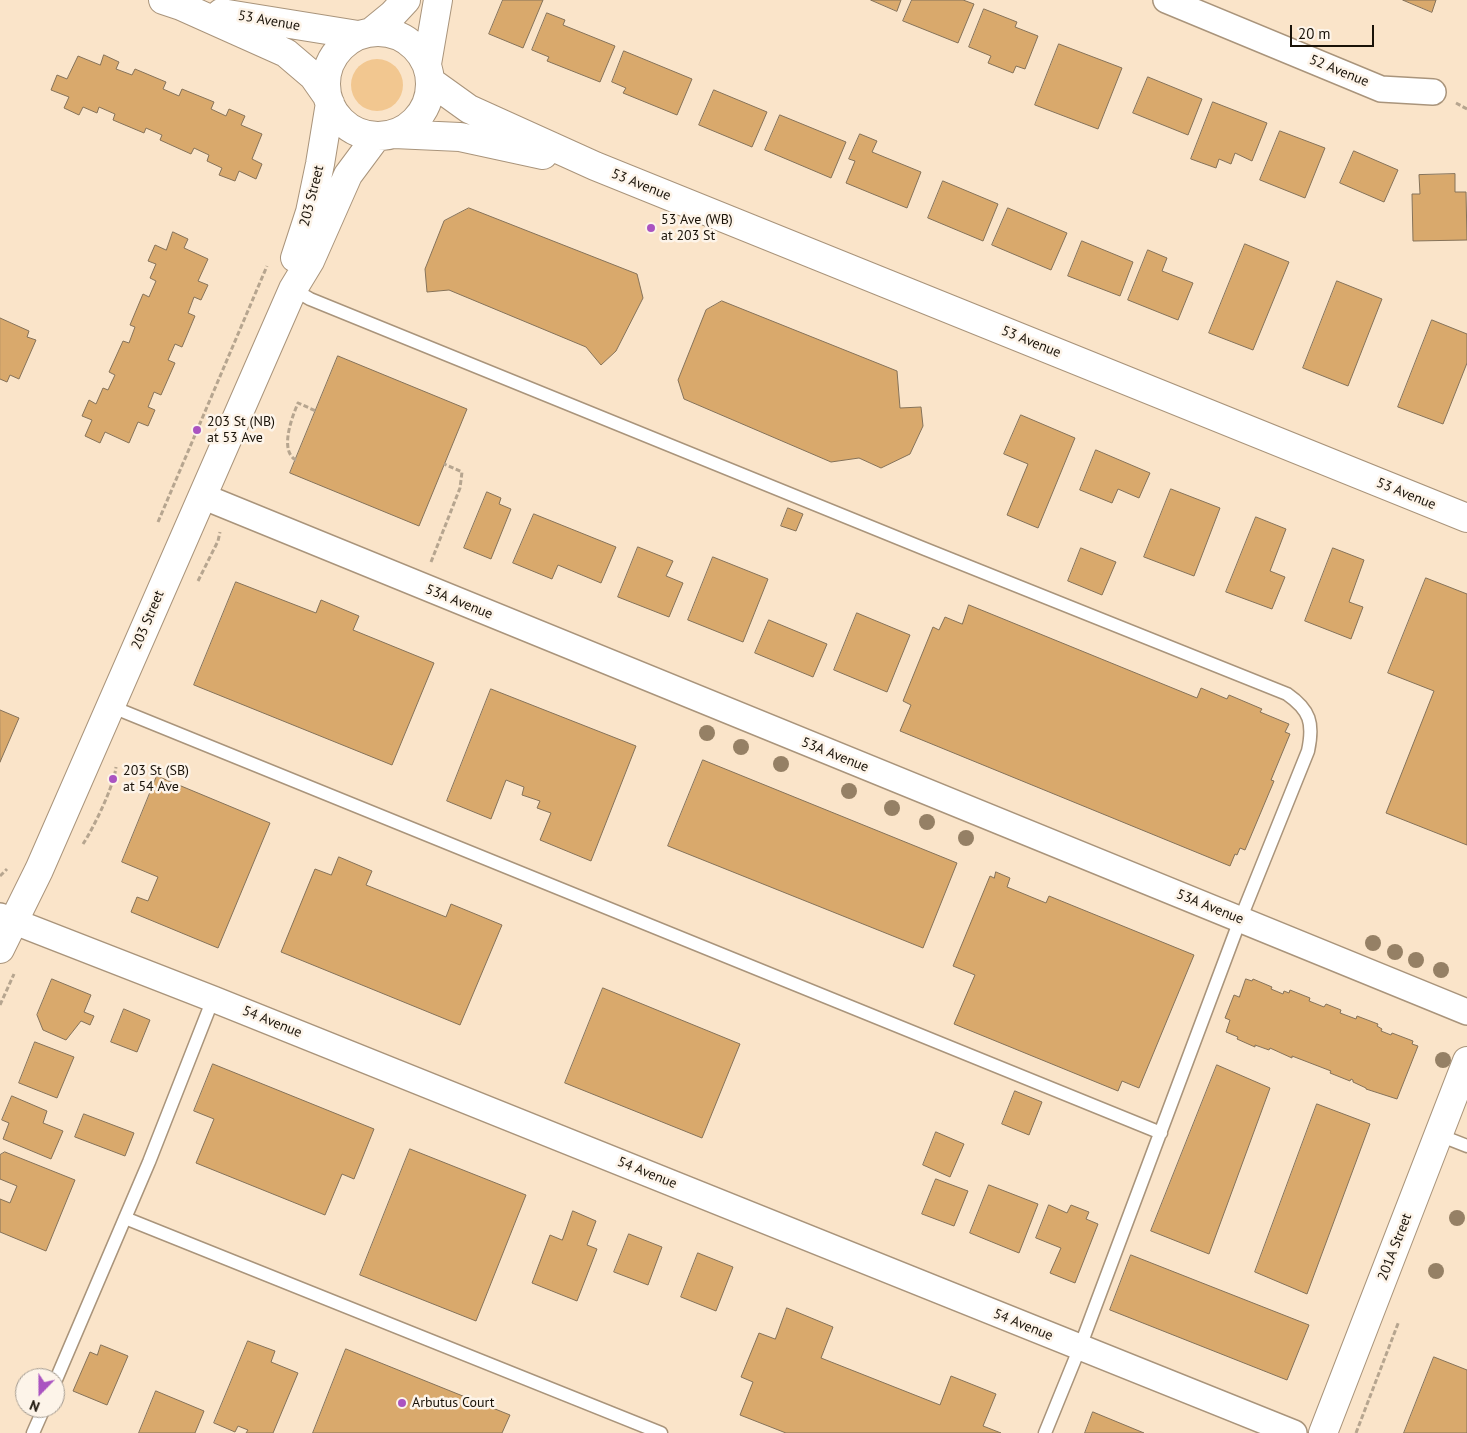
<!DOCTYPE html>
<html>
<head>
<meta charset="utf-8">
<style>
  body { margin:0 }
  #map { position:relative; width:1467px; height:1433px; overflow:hidden; background:#fae4c9; font-family:"PT Sans",sans-serif }
  canvas { display:block }
  .north { position:absolute; left:15px; top:1368px; width:50px; height:50px; box-sizing:border-box; background:#fdf4e9; border:1px solid #a29a8f; border-radius:50%; rotate:202deg; font-size:14px; font-weight:700; line-height:20px; text-align:center; color:#191208 }
  .north::after { content:''; display:block; margin:auto; width:18px; height:22px; background:#aa53c1; clip-path:polygon(50% 0,100% 100%,50% 72%,0 100%) }
  .scale { position:absolute; left:1290px; top:25px; width:84px; height:22px; box-sizing:border-box; border:2px solid #191208; border-top:0; padding-left:6px; font-size:15px; line-height:18px; white-space:nowrap; color:#191208; -webkit-text-stroke:4px #fdf4e9; paint-order:stroke }
</style>
</head>
<body>
<div id="map">
<canvas width="1467" height="1433"></canvas>
<div class="north">N</div>
<div class="scale">20 m</div>
</div>
<script>
const c = document.querySelector('canvas').getContext('2d');
c.lineJoin = 'round';
function paint(path, color) {
  c.fillStyle = color;
  c.fill(path, 'evenodd');
}
function trace(path, color, width, dash) {
  c.strokeStyle = color;
  c.lineWidth = width;
  c.lineCap = dash ? 'butt' : 'round';
  c.setLineDash(dash || []);
  c.stroke(path);
}
function label(font, color, halo, rows, align = 'center') {
  c.font = font + ' "PT Sans",sans-serif';
  c.lineWidth = 5;
  c.setLineDash([]);
  c.textBaseline = 'middle';
  c.strokeStyle = halo;
  c.fillStyle = color;
  for (const [text, x, y, turn = 0] of rows) {
    c.save();
    c.translate(x, y);
    c.rotate((+turn || 0) * Math.PI / 180);
    c.textAlign = isNaN(turn) ? turn : align;
    if (halo) c.strokeText(text, 0, 0);
    c.fillText(text, 0, 0);
    c.restore();
  }
}
const green = new Path2D(`
  M351 85a26 26 0 1 1 52 0a26 26 0 1 1-52 0Z`);
const building = new Path2D(`
  M 503,0 L 543,0 L 523,48 L 489,34 Z
  M 871,0 L 901,0 L 897,11 Z
  M 912,0 L 963,0 L 974,4 L 958,43 L 903,21 Z
  M 1403,0 L 1436,0 L 1432,12 Z
  M 984,9 L 1017,22 L 1015,27 L 1038,36 L 1025,69 L 1016,66 L 1013,73 L 988,63 L 991,56 L 969,47 Z
  M 547,13 L 565,20 L 563,25 L 615,46 L 600,82 L 547,61 L 549,57 L 532,50 Z
  M 1059,44 L 1122,68 L 1098,129 L 1035,105 Z
  M 624,51 L 692,79 L 677,115 L 623,93 L 626,88 L 612,82 Z
  M 104,55 L 119,62 L 116,69 L 132,75 L 135,69 L 166,82 L 163,89 L 179,96 L 182,89 L 214,102 L 211,109 L 226,116 L 229,109 L 245,116 L 241,125 L 262,134 L 252,159 L 262,164 L 256,179 L 239,171 L 235,181 L 219,175 L 222,168 L 207,161 L 209,155 L 194,148 L 191,154 L 160,140 L 162,135 L 146,128 L 144,133 L 113,120 L 115,114 L 99,107 L 97,113 L 83,107 L 79,115 L 64,108 L 69,97 L 51,90 L 57,75 L 67,79 L 78,56 L 100,65 Z
  M 1148,77 L 1202,99 L 1188,135 L 1133,113 Z
  M 714,90 L 767,112 L 752,147 L 699,125 Z
  M 1213,102 L 1267,123 L 1252,161 L 1235,153 L 1231,164 L 1219,159 L 1216,168 L 1191,159 Z
  M 780,115 L 846,142 L 831,178 L 765,150 Z
  M 1280,131 L 1325,148 L 1305,198 L 1260,180 Z
  M 860,134 L 877,141 L 872,152 L 921,172 L 907,208 L 846,183 L 855,161 L 849,159 Z
  M 1354,151 L 1398,170 L 1384,202 L 1340,183 Z
  M 1455,174 L 1455,192 L 1466,192 L 1467,240 L 1413,241 L 1412,194 L 1420,194 L 1419,175 Z
  M 943,181 L 998,204 L 983,241 L 928,218 Z
  M 469,208 L 637,274 L 643,298 L 616,351 L 601,365 L 586,347 L 449,290 L 427,292 L 425,269 L 444,221 Z
  M 1008,208 L 1067,233 L 1051,270 L 992,245 Z
  M 173,232 L 188,239 L 184,248 L 208,259 L 198,281 L 208,285 L 201,300 L 194,297 L 188,313 L 195,316 L 182,347 L 175,344 L 168,360 L 175,363 L 161,395 L 154,392 L 148,407 L 155,410 L 148,426 L 138,422 L 129,443 L 105,432 L 100,443 L 85,436 L 92,420 L 82,416 L 89,400 L 96,404 L 103,388 L 108,390 L 115,375 L 109,372 L 123,341 L 129,343 L 135,327 L 130,325 L 143,294 L 149,297 L 156,281 L 150,278 L 156,264 L 148,261 L 155,245 L 166,250 Z
  M 1082,241 L 1133,262 L 1120,296 L 1068,276 Z
  M 1245,244 L 1289,262 L 1253,350 L 1209,333 Z
  M 1148,250 L 1167,258 L 1162,271 L 1193,283 L 1178,320 L 1128,300 Z
  M 1337,281 L 1382,299 L 1348,386 L 1303,368 Z
  M 722,301 L 897,371 L 900,408 L 921,407 L 923,426 L 910,454 L 881,468 L 859,458 L 831,462 L 684,399 L 678,380 L 706,310 Z
  M 0,318 L 29,331 L 27,337 L 36,340 L 19,379 L 10,375 L 7,382 L 0,379 Z
  M 1432,320 L 1467,334 L 1467,363 L 1443,424 L 1398,407 Z
  M 338,356 L 467,409 L 419,526 L 290,473 Z
  M 1021,415 L 1075,438 L 1038,528 L 1007,515 L 1028,464 L 1004,454 Z
  M 1096,450 L 1150,473 L 1139,498 L 1118,489 L 1112,503 L 1080,490 Z
  M 1171,489 L 1220,508 L 1194,576 L 1144,557 Z
  M 487,492 L 501,498 L 499,504 L 511,509 L 491,559 L 464,548 Z
  M 788,508 L 803,514 L 796,531 L 781,526 Z
  M 534,514 L 616,547 L 601,583 L 558,565 L 552,579 L 513,563 Z
  M 1256,517 L 1286,529 L 1270,571 L 1285,577 L 1272,609 L 1226,592 Z
  M 638,547 L 673,561 L 666,576 L 683,583 L 669,617 L 618,597 Z
  M 1081,548 L 1116,562 L 1102,595 L 1068,581 Z
  M 1333,548 L 1364,560 L 1349,602 L 1363,607 L 1351,639 L 1305,621 Z
  M 713,557 L 768,579 L 743,642 L 688,620 Z
  M 1426,578 L 1467,594 L 1467,845 L 1386,813 L 1434,691 L 1388,673 Z
  M 236,582 L 316,613 L 321,600 L 359,616 L 353,630 L 434,663 L 392,765 L 194,685 Z
  M 969,605 L 1197,698 L 1201,688 L 1227,699 L 1229,695 L 1262,709 L 1260,712 L 1289,724 L 1285,732 L 1290,734 L 1271,780 L 1274,781 L 1245,850 L 1240,848 L 1237,855 L 1235,854 L 1230,866 L 900,731 L 911,705 L 903,701 L 933,627 L 939,630 L 945,617 L 962,624 Z
  M 857,613 L 910,635 L 887,692 L 834,670 Z
  M 769,620 L 827,644 L 813,677 L 755,653 Z
  M 491,689 L 636,746 L 591,861 L 540,840 L 551,813 L 537,808 L 540,801 L 522,795 L 524,787 L 506,780 L 491,819 L 447,801 Z
  M 0,710 L 19,718 L 0,762 Z
  M 703,760 L 957,863 L 923,948 L 668,846 Z
  M 157,776 L 270,823 L 218,948 L 131,912 L 137,897 L 148,901 L 158,877 L 122,862 Z
  M 339,857 L 372,871 L 366,885 L 446,917 L 451,904 L 502,925 L 460,1025 L 281,952 L 315,869 L 331,875 Z
  M 996,872 L 1010,878 L 1007,887 L 1046,903 L 1049,896 L 1194,955 L 1139,1088 L 1122,1081 L 1118,1091 L 954,1024 L 975,975 L 953,966 L 990,876 L 994,878 Z
  M 52,979 L 91,995 L 84,1012 L 94,1016 L 90,1025 L 81,1021 L 66,1040 L 43,1030 L 37,1015 Z
  M 1246,979 L 1252,981 L 1253,979 L 1272,987 L 1271,989 L 1283,994 L 1284,991 L 1289,993 L 1290,990 L 1310,998 L 1309,1001 L 1324,1007 L 1326,1004 L 1341,1010 L 1340,1013 L 1356,1019 L 1357,1016 L 1378,1024 L 1377,1026 L 1382,1029 L 1381,1031 L 1391,1035 L 1392,1033 L 1413,1041 L 1412,1044 L 1418,1046 L 1397,1099 L 1366,1089 L 1366,1088 L 1353,1082 L 1353,1080 L 1351,1079 L 1350,1081 L 1330,1073 L 1331,1071 L 1292,1056 L 1292,1058 L 1270,1048 L 1269,1050 L 1255,1045 L 1255,1047 L 1237,1039 L 1238,1037 L 1226,1032 L 1230,1020 L 1225,1018 L 1234,995 L 1239,997 Z
  M 603,988 L 740,1044 L 702,1138 L 565,1083 Z
  M 124,1009 L 150,1020 L 137,1052 L 111,1042 Z
  M 35,1042 L 74,1057 L 57,1098 L 19,1083 Z
  M 213,1064 L 374,1129 L 354,1179 L 342,1174 L 325,1215 L 196,1163 L 214,1119 L 194,1111 Z
  M 1217,1065 L 1270,1088 L 1209,1254 L 1151,1231 Z
  M 1015,1091 L 1042,1102 L 1029,1135 L 1002,1124 Z
  M 12,1096 L 47,1111 L 43,1123 L 63,1131 L 51,1159 L 3,1139 L 9,1123 L 2,1120 Z
  M 1317,1104 L 1370,1124 L 1307,1294 L 1255,1272 Z
  M 84,1114 L 134,1133 L 125,1156 L 75,1137 Z
  M 936,1132 L 964,1144 L 950,1177 L 923,1165 Z
  M 410,1149 L 526,1195 L 476,1321 L 360,1275 Z
  M 5,1152 L 75,1180 L 46,1251 L 0,1232 L 0,1199 L 10,1203 L 17,1186 L 0,1179 L 0,1155 Z
  M 936,1179 L 968,1191 L 954,1226 L 922,1214 Z
  M 989,1185 L 1038,1204 L 1019,1253 L 970,1233 Z
  M 1049,1205 L 1067,1213 L 1071,1205 L 1089,1212 L 1086,1219 L 1098,1224 L 1075,1283 L 1050,1273 L 1061,1248 L 1036,1238 Z
  M 573,1211 L 596,1221 L 587,1245 L 597,1249 L 577,1301 L 532,1283 L 550,1235 L 562,1240 Z
  M 629,1234 L 662,1247 L 648,1285 L 614,1272 Z
  M 698,1253 L 733,1267 L 716,1311 L 681,1297 Z
  M 1131,1255 L 1309,1325 L 1287,1380 L 1110,1310 Z
  M 787,1308 L 833,1327 L 821,1358 L 940,1405 L 951,1376 L 996,1394 L 983,1426 L 1001,1433 L 786,1433 L 740,1415 L 753,1382 L 741,1377 L 759,1333 L 775,1339 Z
  M 248,1341 L 275,1351 L 271,1362 L 298,1373 L 273,1433 L 246,1433 L 248,1430 L 238,1426 L 235,1432 L 214,1423 Z
  M 101,1345 L 128,1356 L 107,1405 L 73,1391 L 90,1352 L 97,1355 Z
  M 346,1349 L 510,1415 L 502,1433 L 313,1433 Z
  M 1434,1357 L 1467,1370 L 1467,1433 L 1404,1433 Z
  M 156,1391 L 204,1411 L 195,1433 L 139,1433 Z
  M 1093,1412 L 1144,1433 L 1085,1433 Z`);
const path = new Path2D(`
  M 1456,103 L 1467,109
  M 296,460 C 279,451 292,417 298,403 L 316,411
  M 158,522 L 267,266
  M 431,562 L 460,488 L 462,472 L 444,464
  M 198,581 L 218,541 L 220,532
  M 83,844 C 94,827 114,786 116,767
  M 0,876 L 7,869
  M 0,1005 L 14,974
  M 1356,1433 L 1399,1321`);
const lane = new Path2D(`
  M 293,289 L 310,299 L 925,549 L 1287,694 C 1310,710 1314,723 1308,751 L 1240,920 L 1080,1347 L 1045,1433
  M 110,706 L 1161,1133
  M 1439,1135 L 1467,1146
  M 125,1218 L 661,1433
  M 55,1382 L 149,1162 L 213,999
  M 33,1433 L 44,1408`);
const street = new Path2D(`
  M 1166,0 L 1381,89 L 1433,92
  M 202,496 L 1467,1012
  M 0,916 L 213,999 L 1294,1433`);
const secondary = new Path2D(`
  M 163,0 L 181,6 L 286,53 L 313,76 L 327,96
  M 221,13 L 358,35
  M326 84a52 52 0 1 1 104 0a52 52 0 1 1-104 0Z
  M 371,32 L 393,14 L 406,0
  M 427,64 L 438,0
  M 430,81 L 469,109 L 595,166 L 1467,518
  M 394,134 L 460,137 L 543,155
  M 295,258 L 310,212 L 320,164 L 330,103
  M 0,949 L 39,870 L 293,289 L 310,261 L 348,175 L 377,136
  M 1323,1433 L 1467,1061`);
const trees = [
  [707,733],
  [741,747],
  [781,764],
  [849,791],
  [892,808],
  [927,822],
  [966,838],
  [1373,943],
  [1395,952],
  [1416,960],
  [1441,970],
  [1443,1060],
  [1457,1218],
  [1436,1271]
];
const markers = [
  [651,228,5,"#aa53c1"],
  [197,430,5,"#aa53c1"],
  [113,779,5,"#aa53c1"],
  [402,1403,5,"#aa53c1"]
];
const streetNames = [
  ["53 Avenue",269,21,10],
  ["52 Avenue",1339,71,22],
  ["53 Avenue",641,185,22],
  ["203 Street",312,196,-76],
  ["53 Avenue",1031,342,22],
  ["53 Avenue",1406,494,22],
  ["53A Avenue",459,602,22],
  ["203 Street",148,620,-67],
  ["53A Avenue",835,755,22],
  ["53A Avenue",1210,907,22],
  ["54 Avenue",272,1022,22],
  ["54 Avenue",647,1173,22],
  ["201A Street",1395,1247,-69],
  ["54 Avenue",1023,1325,22]
];
const poiNames = [
  ["53 Ave (WB)",661,220],
  ["at 203 St",661,236],
  ["203 St (NB)",207,422],
  ["at 53 Ave",207,438],
  ["203 St (SB)",123,771],
  ["at 54 Ave",123,787],
  ["Arbutus Court",412,1403]
];
paint(green, '#f2c790');
paint(building, '#d9a96c');
trace(building, '#857259', 1);
trace(lane, '#a9947b', 15);
trace(street, '#a9947b', 28);
trace(secondary, '#a9947b', 30);
trace(path, '#b6a58f', 3, [5, 2.5]);
trace(lane, '#fff', 12);
trace(street, '#fff', 25);
trace(secondary, '#fff', 28);
c.fillStyle = '#958065';
for (const [x, y] of trees) {
  c.beginPath();
  c.arc(x, y, 8, 0, 2 * Math.PI);
  c.fill();
}
for (const [x, y, r, color] of markers) {
  const dot = new Path2D();
  dot.arc(x, y, r, 0, 2 * Math.PI);
  c.fillStyle = color;
  c.fill(dot);
  trace(dot, '#fdf4e9', 2);
}
label('14px', '#191208', '#fdf4e9', streetNames);
label('14px', '#191208', '#fdf4e9', poiNames, 'left');
</script>
</body>
</html>
